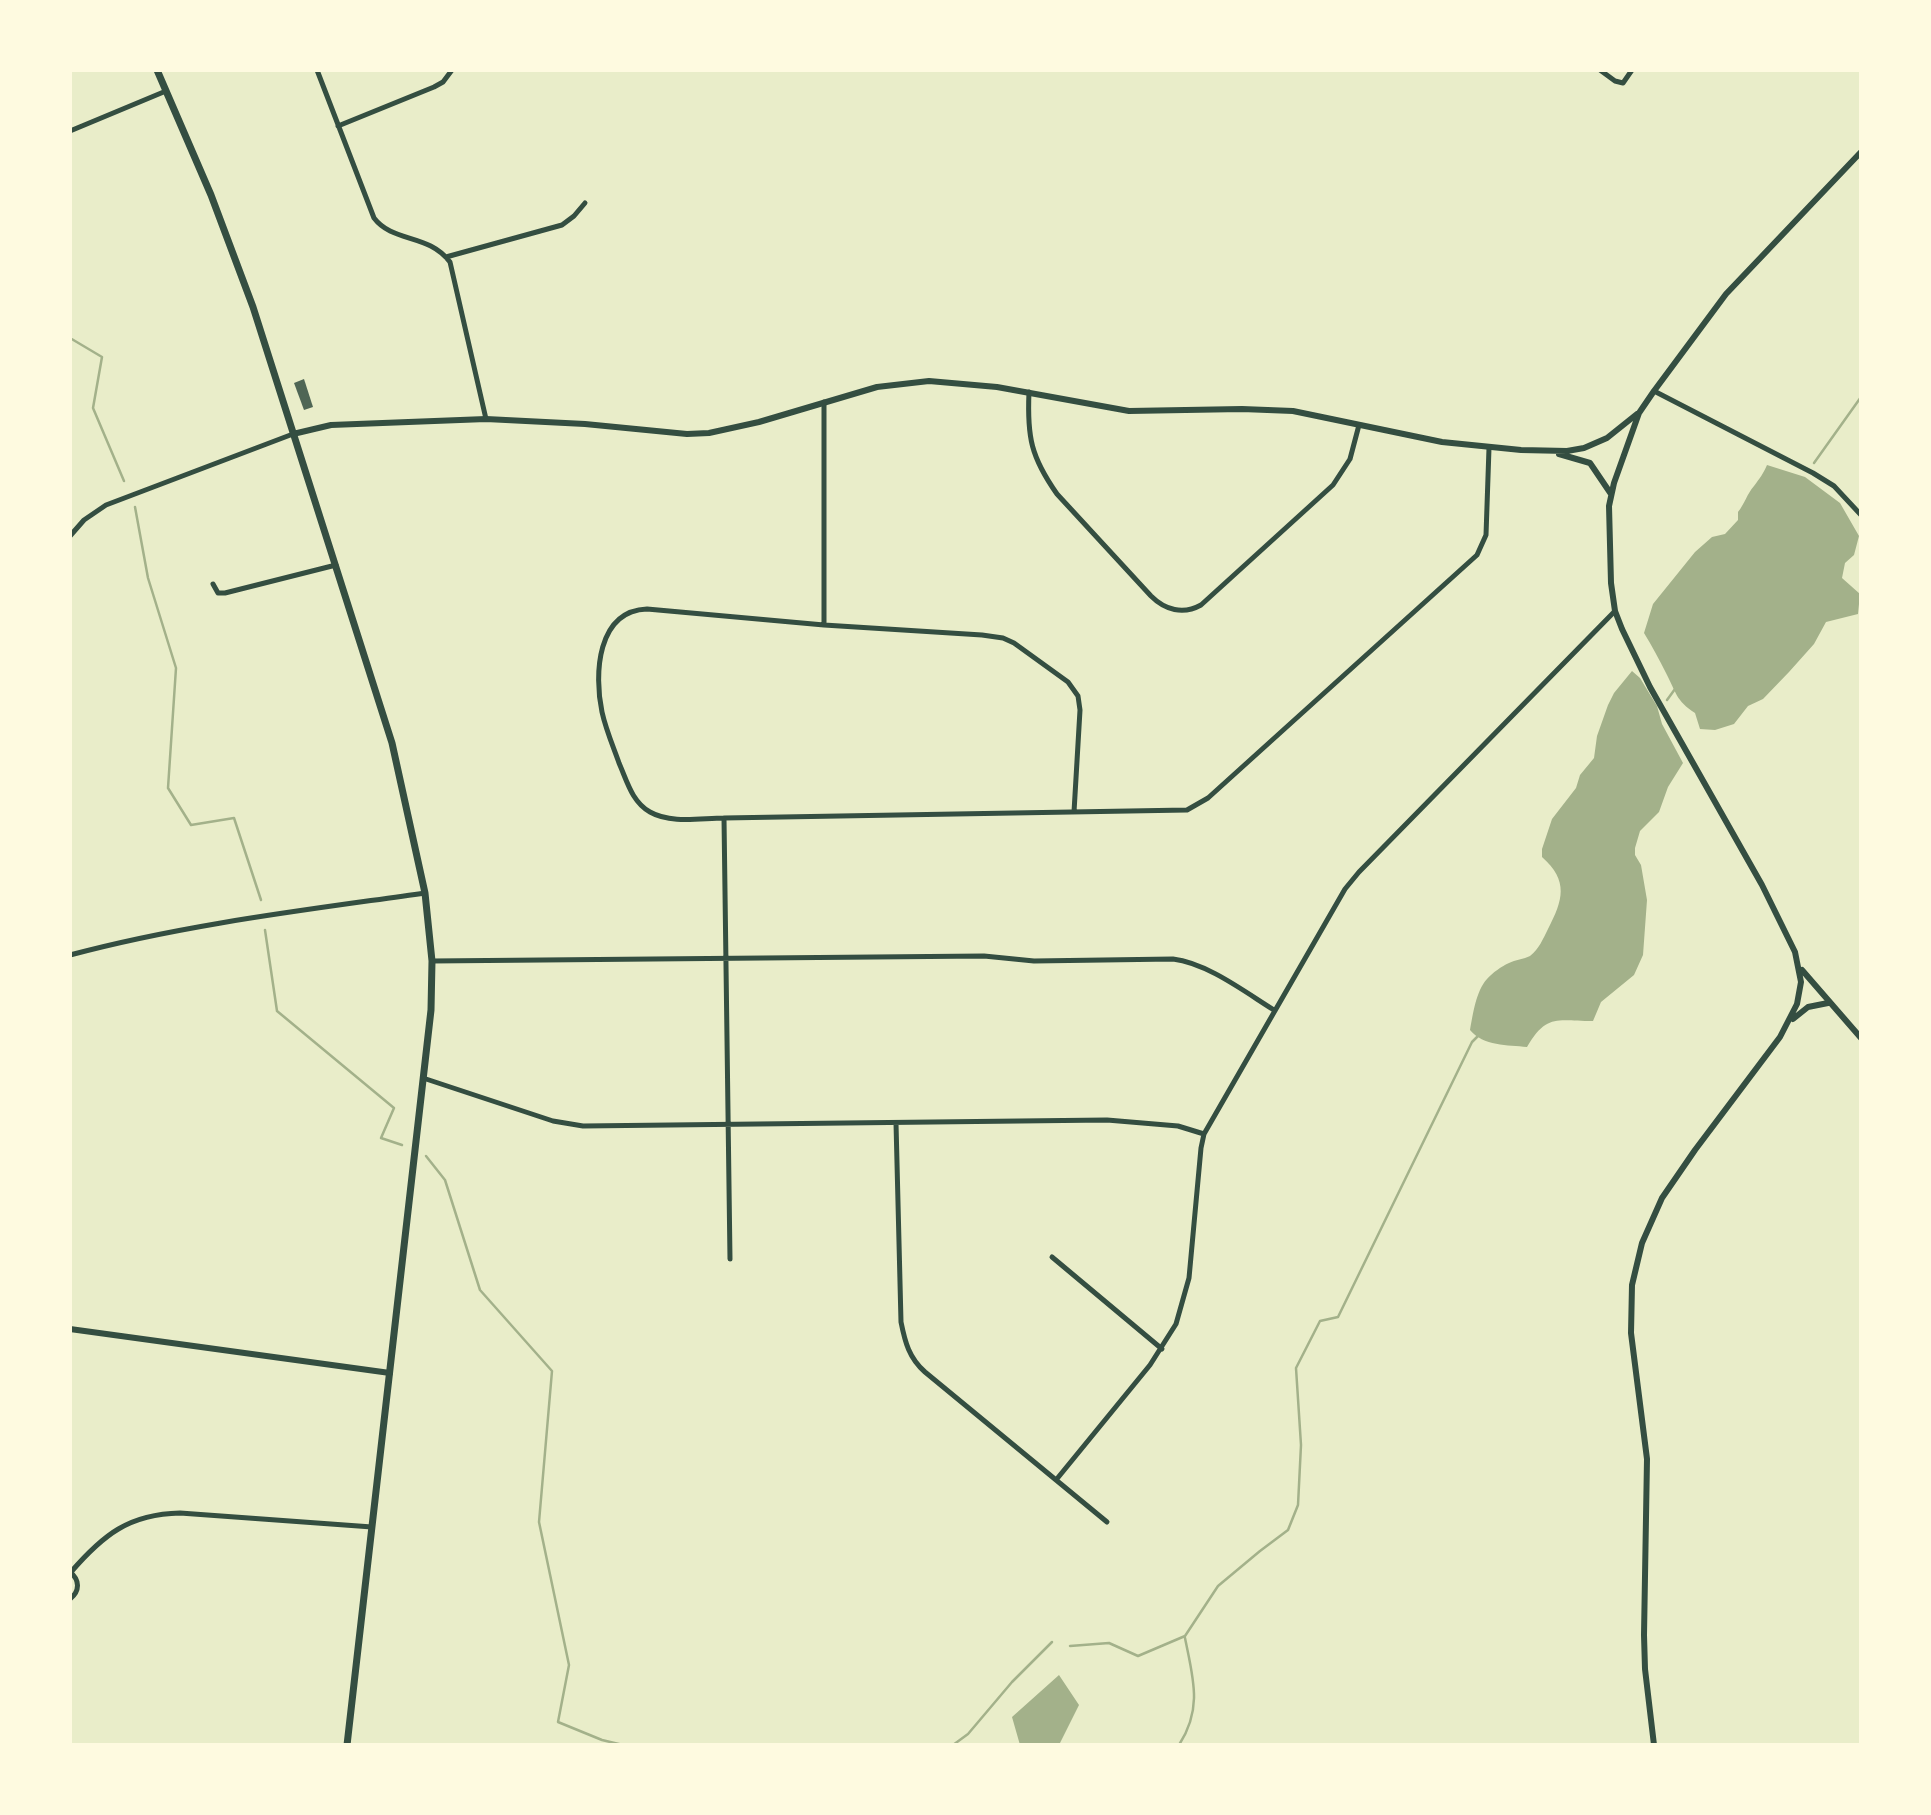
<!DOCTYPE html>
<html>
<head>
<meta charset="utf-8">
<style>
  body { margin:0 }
  #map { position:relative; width:1931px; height:1815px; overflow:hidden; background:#e9edc9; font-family:Inter,sans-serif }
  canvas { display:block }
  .frame { position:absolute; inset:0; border:72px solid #fefae0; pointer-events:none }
</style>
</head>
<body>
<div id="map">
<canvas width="1931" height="1815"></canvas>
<div class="frame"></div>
</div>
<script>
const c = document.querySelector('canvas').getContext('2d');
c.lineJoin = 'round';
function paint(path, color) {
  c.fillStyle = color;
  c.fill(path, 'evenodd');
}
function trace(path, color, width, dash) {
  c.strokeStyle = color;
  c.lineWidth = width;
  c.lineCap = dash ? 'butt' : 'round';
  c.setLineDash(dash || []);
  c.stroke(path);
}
const water = new Path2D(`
  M 1767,465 L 1805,477 L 1840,503 L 1859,536 L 1854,555 L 1845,563 L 1842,578 L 1860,594 L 1858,614 L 1826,622 L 1814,644 L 1789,672 L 1763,699 L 1748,706 L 1734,724 L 1715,730 L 1700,729 L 1695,713 C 1676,701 1676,692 1666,673 C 1659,659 1652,646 1644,633 L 1653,604 L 1695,552 L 1712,537 L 1725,534 L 1738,520 L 1738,512 C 1745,503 1747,494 1754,486 C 1760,478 1763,474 1767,465 Z
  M 1632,671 L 1640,678 L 1657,706 L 1662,724 L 1683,763 L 1668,787 L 1659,812 L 1640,831 L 1635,848 L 1635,855 L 1641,865 L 1647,900 L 1643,955 L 1634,975 L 1601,1002 L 1593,1021 C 1557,1021 1547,1013 1527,1047 C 1508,1045 1483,1046 1470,1030 C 1473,1014 1476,991 1487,979 C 1492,973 1502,966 1509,963 C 1515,960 1524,959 1530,956 C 1539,949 1543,939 1548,929 C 1563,900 1569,881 1542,857 L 1542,849 L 1552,819 L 1576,788 L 1580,775 L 1594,758 L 1597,736 L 1608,705 L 1614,693 Z
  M 1059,1675 L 1079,1705 L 1059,1745 L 1020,1745 L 1012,1717 Z`);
const stream = new Path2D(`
  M 70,338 L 102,357 L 93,408 L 124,481
  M 1814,463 L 1861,397
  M 135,507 L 148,578 L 176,668 L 168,788 L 191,825 L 234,818 L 261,900
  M 1667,700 L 1675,689
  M 265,930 L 277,1011 L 394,1108 L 381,1138 L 402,1145
  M 426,1156 L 445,1180 L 480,1290 L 552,1371 L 539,1522 L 569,1665 L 558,1722 L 602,1740 L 623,1745
  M 1070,1646 L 1109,1643 L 1138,1656 L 1185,1636 L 1218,1586 L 1260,1551 L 1288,1530 L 1298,1505 L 1301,1445 L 1296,1368 L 1320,1321 L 1338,1317 L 1472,1042 L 1479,1035
  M 953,1745 L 968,1734 L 1012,1682 L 1052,1642
  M 1179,1745 C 1203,1708 1193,1678 1185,1638`);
const building = new Path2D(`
  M 304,379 L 313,407 L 304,410 L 294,383 Z`);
const minor = new Path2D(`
  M 317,70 L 374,218 C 393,243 428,233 450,262 L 486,419
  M 1600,70 L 1615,81 L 1623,83 L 1632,70
  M 338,126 L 434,87 L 443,82 L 452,70
  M 70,131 L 166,91
  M 446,257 L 562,225 L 574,216 L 585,203
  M 1654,391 L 1813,473 L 1834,486 L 1861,515
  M 1029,392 C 1027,437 1031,457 1057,494 L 1151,596 C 1165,610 1183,615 1201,605 L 1333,485 L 1350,459 L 1359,425
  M 70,536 L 84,520 L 106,505 L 293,434
  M 213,584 L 218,593 L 225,593 L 336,565
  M 824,625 L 824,402
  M 1074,812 L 1080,710 L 1078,696 L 1068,682 L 1014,643 L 1003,638 L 982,635 L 824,625 L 647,609 C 597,611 594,674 602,712 C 606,730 613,746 619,763 C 627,781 632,802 650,812 C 671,824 701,818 724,818 L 1187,810 L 1208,798 L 1477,555 L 1486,535 L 1489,448
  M 724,818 L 730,1259
  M 70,955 C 186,924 306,910 425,893
  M 432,961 L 984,956 L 1034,961 L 1173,959 C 1207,963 1245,992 1274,1010
  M 423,1078 L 553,1121 L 583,1126 L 1107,1120 L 1178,1126 L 1204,1134
  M 896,1123 L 901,1322 C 905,1342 909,1358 925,1372 L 1107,1522
  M 1052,1257 L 1162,1349
  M 1056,1480 L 1150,1365 L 1176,1324 L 1189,1278 L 1201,1148 L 1204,1134 L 1345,889 L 1359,872 L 1615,611
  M 70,1572 C 80,1580 80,1591 70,1599
  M 71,1572 C 103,1535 129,1514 180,1513 L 372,1527`);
const tertiary = new Path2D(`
  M 293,434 L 331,425 L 486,419 L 585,424 L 687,434 L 709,433 L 759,422 L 877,387 L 929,381 L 997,387 L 1129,411 L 1242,409 L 1293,411 L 1442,442 L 1521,450 L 1567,451 L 1584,448 L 1607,438 L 1637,414
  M 1559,454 L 1590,463 L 1611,494
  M 1802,970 L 1861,1038
  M 1793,1019 L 1808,1007 L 1828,1003
  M 70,1329 L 390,1373
  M 1654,1745 L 1645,1669 L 1644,1635 L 1647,1459 L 1631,1333 L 1632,1285 L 1642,1243 L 1662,1198 L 1695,1150 L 1780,1037 L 1797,1004 L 1801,982 L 1795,952 L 1762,885 L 1650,687 L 1622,629 L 1615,611 L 1611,583 L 1609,506 L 1614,483 L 1639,413 L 1654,391 L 1726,294 L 1861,152`);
const secondary = new Path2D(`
  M 157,70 L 211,195 L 253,307 L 392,743 L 425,893 L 432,961 L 431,1010 L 347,1745`);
paint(water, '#a3b18a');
trace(stream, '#a3b18a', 2.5);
paint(building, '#4f6655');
trace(minor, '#344e41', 5);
trace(tertiary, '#344e41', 6);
trace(secondary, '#344e41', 7);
</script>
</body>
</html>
